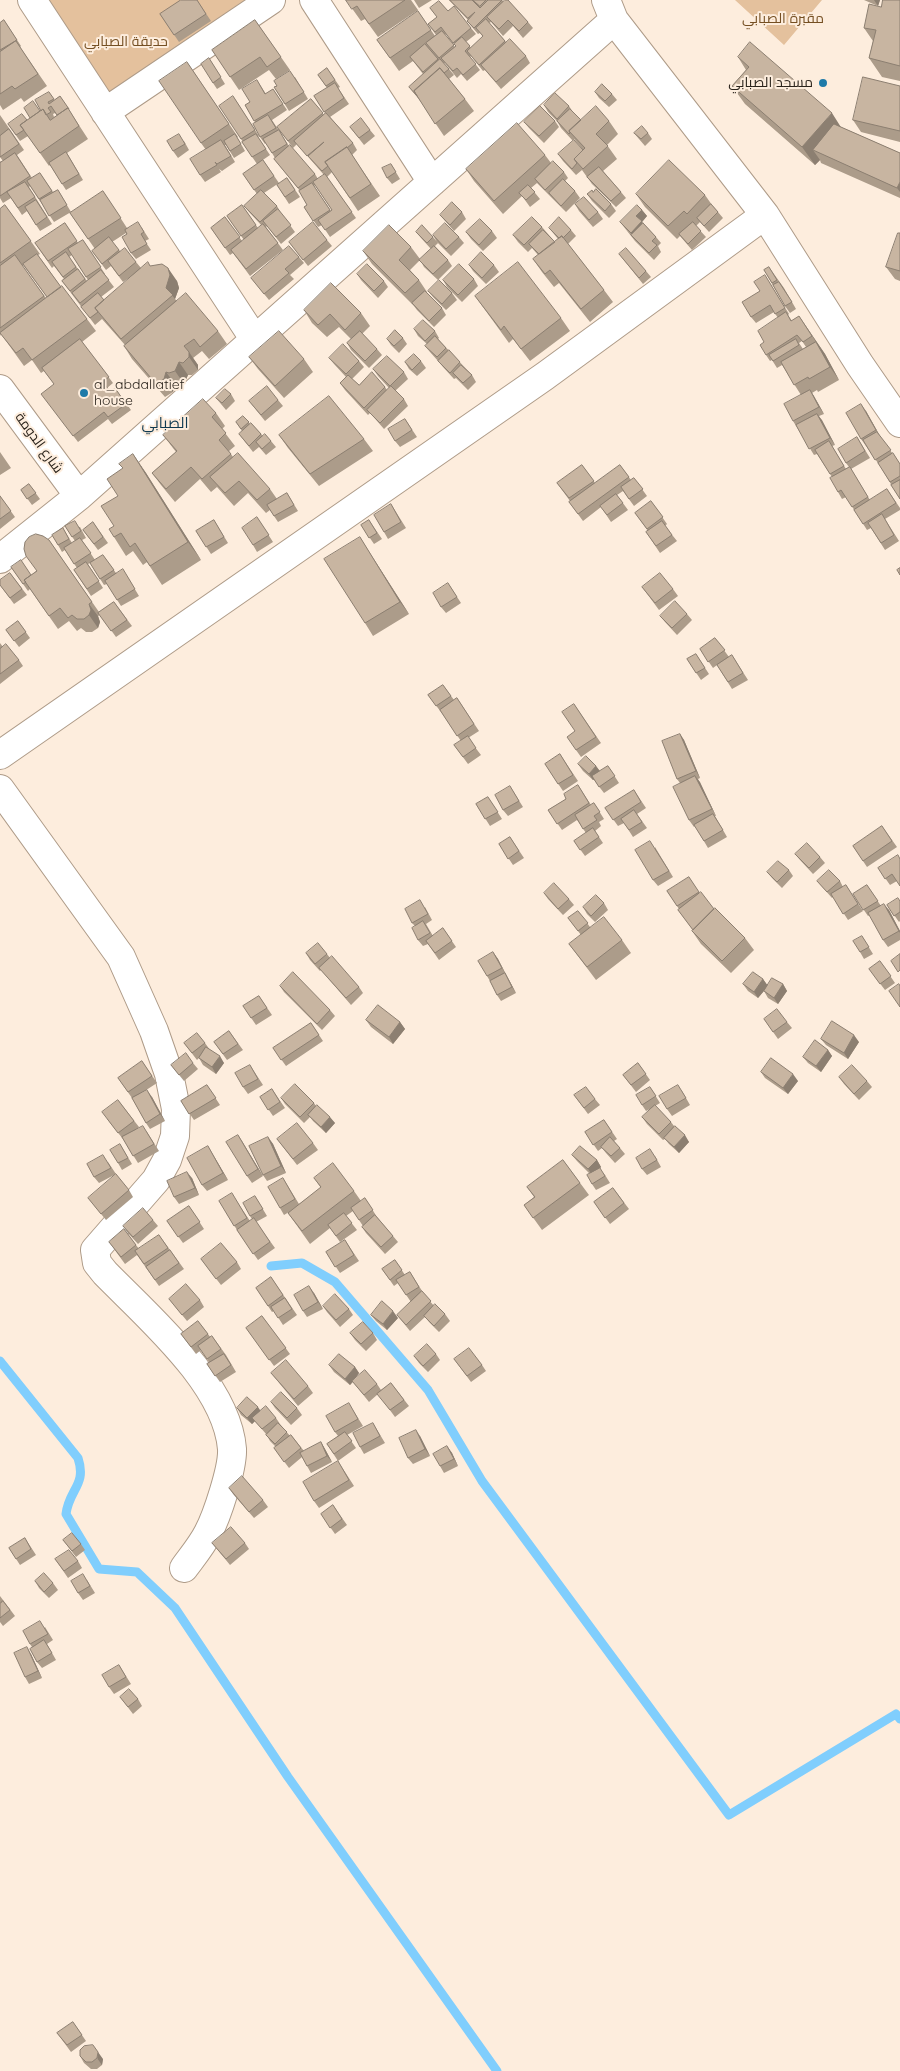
<!DOCTYPE html>
<html>
<head>
<meta charset="utf-8">
<style>
  body { margin:0 }
  canvas { display:block; background:#fdeddd }
</style>
</head>
<body>
<canvas width="900" height="2071"></canvas>
<script>
const c = document.querySelector('canvas').getContext('2d');
c.lineJoin = 'round';
function paint(path, color) {
  c.fillStyle = color;
  c.fill(path, 'evenodd');
}
function trace(path, color, width, dash) {
  c.strokeStyle = color;
  c.lineWidth = width;
  c.lineCap = dash ? 'butt' : 'round';
  c.setLineDash(dash || []);
  c.stroke(path);
}
function label(font, color, halo, rows, align = 'center') {
  c.font = font + ' Quicksand,Cairo,sans-serif';
  c.lineWidth = 4;
  c.setLineDash([]);
  c.textBaseline = 'middle';
  c.strokeStyle = halo;
  c.fillStyle = color;
  for (const [text, x, y, turn = 0] of rows) {
    c.save();
    c.translate(x, y);
    c.rotate((+turn || 0) * Math.PI / 180);
    c.textAlign = isNaN(turn) ? turn : align;
    if (halo) c.strokeText(text, 0, 0);
    c.fillText(text, 0, 0);
    c.restore();
  }
}
const green = new Path2D(`
  M 48,0 L 262,0 L 113,101 Z
  M 735,0 L 822,0 L 784,45 Z`);
const stream = new Path2D(`
  M 271,1266 L 302,1263 L 335,1282 L 428,1390 L 482,1481 L 729,1815 L 896,1714 L 900,1719
  M 0,1361 L 78,1458 C 87,1485 69,1489 66,1514 L 99,1569 L 137,1572 L 175,1608 L 288,1777 L 497,2071`);
const minor = new Path2D(`
  M 32,0 L 255,340
  M 314,0 L 432,182
  M 606,0 L 614,20 L 765,215 L 860,365 L 900,423
  M 105,112 L 271,0
  M 0,389 L 79,496
  M 0,559 L 79,496 L 614,20
  M 0,755 L 545,376 L 765,215
  M 0,789 L 121,957 L 154,1031 L 169,1074 L 176,1109 L 175,1136 L 167,1160 L 156,1180 L 95,1250 L 97,1263 L 105,1273 C 149,1318 227,1384 232,1449 C 233,1468 217,1516 208,1533 C 202,1545 192,1557 184,1568`);
const wall = new Path2D(`
  M 197,0 L 211,21 L 179,42 L 160,14 Z
  M 346,0 L 411,0 L 418,10 L 378,37 L 365,19 L 361,21 Z
  M 414,0 L 432,0 L 419,8 Z
  M 449,0 L 502,0 L 528,22 L 533,28 L 523,38 L 513,26 L 503,36 L 491,22 L 489,23 L 506,42 L 526,56 L 530,63 L 501,89 L 485,70 L 483,71 L 471,56 L 470,57 L 480,70 L 467,81 L 461,74 L 457,78 L 445,63 L 444,63 L 454,75 L 449,79 L 465,99 L 474,111 L 444,136 L 421,102 L 409,87 L 423,74 L 413,61 L 399,71 L 377,40 L 418,11 L 435,36 L 436,35 L 428,24 L 437,17 L 430,8 L 448,11 L 471,28 L 476,34 L 466,42 L 471,48 L 483,37 L 480,33 L 478,34 L 472,27 L 467,21 L 468,20 ZM 446,34 L 456,46 L 455,47 L 445,35 Z
  M 864,0 L 880,0 L 878,6 Z
  M 900,0 L 900,81 L 882,77 L 869,58 L 873,41 L 864,28 L 881,7 Z
  M 4,20 L 21,46 L 20,47 L 47,86 L 24,102 L 21,98 L 3,110 L 0,105 L 0,23 Z
  M 255,20 L 290,70 L 276,79 L 269,70 L 239,90 L 212,50 Z
  M 738,57 L 841,127 L 900,153 L 900,198 L 821,163 L 820,160 L 815,165 L 745,104 L 732,86 L 746,70 Z
  M 209,58 L 225,84 L 217,89 L 213,83 Z
  M 187,62 L 238,137 L 237,137 L 245,151 L 234,158 L 226,145 L 225,145 L 235,162 L 222,171 L 219,169 L 221,172 L 205,182 L 200,175 L 206,150 L 201,143 Z
  M 327,68 L 340,87 L 338,88 L 349,104 L 330,117 L 353,143 L 357,150 L 352,155 L 380,196 L 358,211 L 332,172 L 327,177 L 356,218 L 330,237 L 322,225 L 318,227 L 304,207 L 307,205 L 300,191 L 274,159 L 275,158 L 266,143 L 265,144 L 260,137 L 255,122 L 245,105 L 250,102 L 257,80 L 266,94 L 273,89 L 287,110 L 272,120 L 289,146 L 315,174 L 318,179 L 324,175 L 297,144 L 293,148 L 277,127 L 311,99 L 324,115 L 325,113 L 314,96 L 327,88 L 318,75 ZM 315,185 L 332,210 L 331,211 L 314,186 Z
  M 295,77 L 308,99 L 289,111 L 274,87 Z
  M 900,86 L 900,142 L 861,132 L 853,120 Z
  M 49,92 L 54,100 L 60,96 L 88,139 L 67,153 L 83,180 L 66,190 L 50,165 L 49,166 L 28,136 L 20,141 L 8,124 L 27,120 L 41,111 ZM 55,113 L 57,115 L 54,117 L 53,114 Z
  M 595,92 L 612,94 L 617,100 L 609,107 L 599,98 Z
  M 233,96 L 259,136 L 258,137 L 270,155 L 257,164 L 242,142 L 243,142 L 241,139 Z
  M 544,105 L 569,106 L 573,112 L 581,120 L 609,121 L 618,134 L 607,145 L 617,159 L 603,171 L 621,192 L 626,198 L 616,207 L 592,184 L 582,170 L 576,175 L 563,161 L 558,154 L 583,150 L 574,139 L 573,141 L 561,128 L 557,121 L 548,112 Z
  M 0,115 L 24,150 L 17,155 L 32,178 L 40,173 L 53,192 L 58,190 L 71,212 L 54,222 L 30,186 L 29,187 L 52,224 L 40,231 L 27,211 L 22,215 L 11,198 L 3,203 L 0,198 L 0,161 L 1,162 L 3,161 L 0,157 Z
  M 555,121 L 559,127 L 544,143 L 529,128 L 524,122 Z
  M 350,127 L 370,130 L 375,136 L 364,145 Z
  M 634,133 L 648,133 L 652,139 L 645,146 L 639,139 Z
  M 184,141 L 189,150 L 178,158 L 173,151 Z
  M 545,155 L 551,163 L 564,172 L 568,178 L 565,181 L 575,191 L 580,198 L 566,212 L 537,183 L 531,188 L 540,199 L 530,207 L 522,196 L 503,214 L 474,181 L 466,169 Z
  M 263,160 L 279,183 L 264,193 L 277,206 L 281,213 L 295,232 L 281,244 L 267,226 L 266,227 L 283,250 L 250,276 L 233,253 L 230,255 L 211,228 L 225,217 L 242,241 L 244,240 L 227,216 L 242,205 L 258,228 L 262,226 L 249,212 L 244,206 L 257,194 L 243,174 Z
  M 391,164 L 400,179 L 392,184 L 387,178 Z
  M 287,178 L 300,197 L 289,204 L 277,185 Z
  M 103,191 L 127,228 L 142,228 L 149,239 L 145,241 L 151,250 L 136,259 L 131,253 L 126,233 L 112,242 L 120,251 L 136,262 L 141,268 L 150,266 L 177,281 L 179,288 L 175,299 L 177,301 L 218,331 L 227,344 L 209,359 L 202,351 L 193,358 L 198,365 L 198,370 L 192,375 L 188,375 L 184,384 L 178,386 L 175,384 L 173,392 L 165,397 L 132,359 L 124,346 L 125,345 L 102,319 L 95,325 L 62,281 L 64,279 L 54,266 L 52,268 L 35,243 L 65,223 L 78,243 L 83,240 L 105,274 L 104,274 L 114,287 L 101,297 L 104,300 L 135,274 L 123,282 L 111,266 L 106,270 L 92,251 L 95,249 L 70,213 ZM 72,255 L 88,280 L 87,281 L 69,257 Z
  M 593,192 L 611,204 L 616,211 L 609,218 L 592,201 L 587,194 Z
  M 636,194 L 705,195 L 712,205 L 718,212 L 723,218 L 709,232 L 700,222 L 696,226 L 706,237 L 692,250 L 680,236 L 677,239 L 645,207 Z
  M 575,204 L 598,212 L 603,219 L 593,227 L 579,211 Z
  M 5,205 L 40,254 L 38,255 L 61,287 L 87,319 L 96,331 L 82,342 L 113,383 L 107,388 L 110,392 L 115,388 L 131,410 L 112,424 L 108,419 L 78,442 L 46,400 L 54,384 L 44,371 L 41,373 L 32,360 L 24,366 L 1,334 L 0,336 L 0,209 ZM 23,265 L 47,297 L 46,298 L 22,266 Z
  M 642,210 L 647,216 L 642,222 L 656,237 L 661,243 L 658,246 L 661,252 L 654,260 L 635,241 L 620,222 Z
  M 462,212 L 466,219 L 454,231 L 445,221 L 440,215 Z
  M 542,227 L 555,242 L 558,239 L 549,228 L 571,230 L 576,236 L 568,244 L 604,290 L 613,302 L 590,322 L 559,283 L 554,287 L 542,272 L 533,259 L 538,255 L 532,248 L 528,252 L 518,242 L 513,235 Z
  M 492,231 L 497,238 L 483,251 L 471,239 L 466,232 Z
  M 416,232 L 433,237 L 438,243 L 435,246 L 448,260 L 452,266 L 438,280 L 424,267 L 420,260 L 410,270 L 419,280 L 427,292 L 427,293 L 442,308 L 446,315 L 434,327 L 417,310 L 414,306 L 372,264 L 363,251 L 411,247 L 420,259 L 431,249 L 421,238 Z
  M 900,233 L 900,281 L 895,279 L 886,267 Z
  M 433,235 L 459,237 L 464,243 L 451,256 L 437,242 Z
  M 327,240 L 332,246 L 308,266 L 289,242 Z
  M 619,254 L 646,271 L 651,277 L 643,284 Z
  M 299,257 L 304,263 L 290,275 L 294,279 L 269,300 L 251,278 Z
  M 469,265 L 494,265 L 499,272 L 486,284 L 473,271 Z
  M 769,267 L 784,288 L 796,309 L 790,313 L 785,306 L 764,270 Z
  M 357,274 L 384,281 L 388,287 L 378,298 L 361,280 Z
  M 474,279 L 478,286 L 462,302 L 447,287 L 443,280 Z
  M 769,282 L 789,314 L 788,315 L 792,321 L 799,316 L 825,354 L 839,380 L 818,392 L 817,390 L 812,393 L 824,414 L 819,416 L 835,445 L 832,446 L 846,469 L 849,467 L 846,463 L 857,437 L 870,458 L 851,469 L 870,500 L 887,489 L 900,508 L 900,510 L 885,519 L 899,541 L 885,550 L 871,528 L 867,530 L 846,497 L 842,499 L 838,492 L 832,477 L 817,454 L 814,455 L 793,421 L 801,395 L 782,365 L 777,368 L 772,360 L 770,361 L 766,355 L 764,342 L 778,318 L 774,312 L 756,323 L 751,317 L 760,291 ZM 802,341 L 806,347 L 803,349 L 799,343 Z
  M 428,291 L 452,293 L 457,300 L 446,310 L 433,297 Z
  M 475,296 L 561,318 L 570,331 L 530,361 L 513,339 L 509,343 Z
  M 304,310 L 361,313 L 370,326 L 362,334 L 377,349 L 382,355 L 369,368 L 351,350 L 347,343 L 351,339 L 339,327 L 327,337 L 312,323 Z
  M 414,329 L 435,331 L 439,338 L 438,339 L 472,375 L 476,382 L 468,390 L 456,378 L 454,379 L 443,367 L 438,361 L 430,352 L 425,346 L 427,344 L 418,336 Z
  M 403,338 L 407,344 L 399,353 L 391,345 L 387,339 Z
  M 249,357 L 304,359 L 313,372 L 284,398 L 258,369 Z
  M 329,358 L 359,361 L 364,367 L 352,379 L 359,385 L 385,387 L 387,390 L 389,388 L 378,376 L 373,369 L 404,372 L 408,379 L 395,391 L 404,399 L 408,406 L 384,429 L 370,413 L 368,415 L 345,390 L 340,383 L 346,377 L 334,364 Z
  M 421,361 L 426,368 L 417,376 L 409,369 L 405,362 Z
  M 231,394 L 235,401 L 226,410 L 216,398 Z
  M 278,400 L 283,406 L 265,421 L 249,401 Z
  M 866,411 L 880,436 L 900,464 L 900,499 L 880,466 L 861,439 Z
  M 216,413 L 225,426 L 222,429 L 235,446 L 229,451 L 233,457 L 270,489 L 277,499 L 287,493 L 298,511 L 278,522 L 270,510 L 266,513 L 248,493 L 234,506 L 217,487 L 211,492 L 200,479 L 175,502 L 161,485 L 152,473 L 176,452 L 163,435 Z
  M 243,416 L 250,424 L 251,423 L 263,436 L 271,441 L 276,447 L 266,455 L 259,447 L 253,452 L 239,434 L 242,431 L 236,422 Z
  M 405,419 L 417,437 L 400,447 L 395,441 Z
  M 279,435 L 364,439 L 373,451 L 319,486 L 288,448 Z
  M 0,452 L 11,468 L 0,475 Z
  M 133,454 L 146,473 L 201,560 L 162,585 L 147,562 L 143,565 L 133,551 L 126,556 L 114,537 L 114,526 L 118,496 L 123,468 Z
  M 582,465 L 595,483 L 620,465 L 631,480 L 634,478 L 647,496 L 634,506 L 623,491 L 617,495 L 628,510 L 611,522 L 601,507 L 583,521 L 569,502 L 570,501 L 557,483 Z
  M 29,484 L 40,499 L 32,505 L 21,490 Z
  M 0,496 L 15,517 L 0,529 Z
  M 651,501 L 667,524 L 665,526 L 677,541 L 660,553 L 646,532 L 648,531 L 635,513 Z
  M 391,504 L 406,528 L 388,539 L 384,532 Z
  M 257,517 L 273,542 L 257,552 L 253,545 Z
  M 214,520 L 228,543 L 211,554 L 196,531 Z
  M 369,520 L 382,539 L 374,544 L 361,525 Z
  M 93,522 L 108,543 L 98,550 L 83,530 Z
  M 65,526 L 80,527 L 86,538 L 82,540 L 95,560 L 103,555 L 116,573 L 127,576 L 139,596 L 121,606 L 107,584 L 104,585 L 90,563 L 88,564 L 103,588 L 91,596 L 74,570 L 77,568 L 65,550 L 62,552 L 58,545 L 63,528 L 72,543 L 75,541 Z
  M 360,537 L 368,550 L 409,614 L 373,636 L 365,623 Z
  M 49,540 L 99,612 L 114,602 L 132,626 L 116,637 L 100,615 L 98,616 L 100,622 L 98,628 L 92,632 L 86,632 L 81,628 L 77,631 L 69,621 L 58,629 L 30,589 L 28,591 L 11,567 L 31,575 L 36,571 Z
  M 10,573 L 27,595 L 14,604 L 0,585 Z
  M 448,583 L 461,603 L 446,613 L 441,607 Z
  M 642,587 L 673,589 L 678,596 L 659,610 Z
  M 687,614 L 692,620 L 677,635 L 665,622 L 660,616 Z
  M 18,621 L 30,638 L 19,647 L 6,630 Z
  M 715,638 L 729,657 L 732,655 L 748,680 L 732,689 L 717,665 L 713,668 L 700,649 Z
  M 0,643 L 3,647 L 19,660 L 23,666 L 0,684 Z
  M 696,654 L 709,674 L 701,680 L 687,659 Z
  M 443,685 L 454,700 L 457,698 L 479,731 L 468,738 L 481,755 L 468,764 L 454,745 L 461,741 L 441,712 L 428,695 Z
  M 574,704 L 601,743 L 581,757 L 576,750 Z
  M 680,734 L 684,740 L 700,778 L 698,779 L 716,816 L 715,816 L 727,837 L 708,848 L 695,826 L 694,827 L 689,820 L 680,783 L 677,779 Z
  M 560,754 L 578,781 L 563,791 L 545,764 Z
  M 578,764 L 596,766 L 600,771 L 608,766 L 619,783 L 604,793 L 594,780 L 593,780 L 583,771 Z
  M 578,785 L 591,805 L 594,803 L 604,819 L 599,822 L 601,826 L 595,831 L 603,843 L 585,856 L 574,841 L 586,833 L 577,820 L 562,830 L 548,810 L 566,799 Z
  M 510,786 L 523,807 L 508,816 L 503,810 Z
  M 634,790 L 646,808 L 637,814 L 647,828 L 633,837 L 624,823 L 618,826 L 605,808 Z
  M 488,797 L 502,819 L 490,826 L 476,804 Z
  M 882,826 L 897,847 L 867,867 L 853,846 Z
  M 510,837 L 524,858 L 513,865 L 499,844 Z
  M 655,847 L 673,877 L 658,886 L 653,880 Z
  M 795,854 L 820,857 L 825,863 L 813,874 L 800,860 Z
  M 900,858 L 897,881 L 890,885 L 878,868 Z
  M 789,870 L 793,876 L 782,888 L 772,878 L 767,872 Z
  M 689,877 L 699,893 L 714,909 L 745,938 L 754,950 L 731,973 L 701,944 L 692,931 L 693,930 L 678,910 L 679,909 L 667,891 Z
  M 817,881 L 840,881 L 843,887 L 846,885 L 863,911 L 848,920 L 833,897 L 832,898 Z
  M 867,885 L 881,906 L 889,910 L 900,931 L 900,940 L 888,947 L 883,940 L 870,915 L 868,916 L 853,894 Z
  M 544,893 L 569,899 L 574,905 L 563,915 L 548,899 Z
  M 900,900 L 900,921 L 899,922 L 887,905 Z
  M 604,903 L 608,910 L 595,922 L 587,914 L 583,907 Z
  M 425,907 L 432,920 L 426,924 L 433,936 L 443,928 L 456,947 L 439,960 L 428,944 L 423,946 L 418,940 L 415,926 L 412,923 Z
  M 578,911 L 590,927 L 622,940 L 631,953 L 596,980 L 569,944 L 581,935 L 568,918 Z
  M 862,936 L 873,954 L 864,959 L 860,952 Z
  M 493,952 L 498,959 L 516,993 L 501,1001 L 497,995 L 490,981 L 487,976 Z
  M 306,953 L 327,954 L 330,958 L 359,987 L 363,993 L 351,1005 L 321,970 L 320,971 L 310,960 Z
  M 880,961 L 895,983 L 885,990 L 869,969 Z
  M 763,979 L 767,985 L 783,984 L 787,991 L 778,1004 L 768,998 L 764,991 L 758,998 L 748,991 L 743,984 Z
  M 280,986 L 330,1010 L 335,1016 L 322,1030 L 284,992 Z
  M 259,996 L 272,1015 L 256,1025 L 243,1006 Z
  M 764,1019 L 787,1022 L 792,1028 L 778,1039 Z
  M 366,1020 L 400,1022 L 405,1029 L 393,1044 L 371,1027 Z
  M 311,1023 L 323,1041 L 286,1066 L 273,1048 Z
  M 229,1031 L 243,1050 L 227,1060 L 214,1042 Z
  M 821,1039 L 859,1042 L 848,1059 L 826,1045 Z
  M 184,1043 L 205,1043 L 210,1050 L 224,1063 L 216,1074 L 203,1065 L 199,1058 L 197,1060 Z
  M 828,1050 L 832,1056 L 821,1072 L 808,1063 L 803,1057 Z
  M 142,1061 L 157,1083 L 140,1094 L 152,1097 L 165,1121 L 150,1129 L 146,1123 L 132,1098 L 118,1078 Z
  M 193,1063 L 198,1069 L 184,1081 L 171,1065 Z
  M 638,1063 L 650,1080 L 636,1092 L 623,1075 Z
  M 250,1065 L 263,1085 L 248,1094 L 243,1087 Z
  M 761,1072 L 798,1081 L 788,1094 L 765,1078 Z
  M 839,1077 L 867,1081 L 872,1087 L 859,1100 L 844,1084 Z
  M 207,1085 L 220,1105 L 194,1120 L 181,1101 Z
  M 650,1087 L 660,1103 L 655,1106 L 671,1122 L 674,1126 L 689,1142 L 679,1153 L 669,1144 L 665,1139 L 663,1140 L 647,1124 L 642,1117 L 652,1108 L 646,1111 L 642,1105 Z
  M 272,1089 L 285,1108 L 273,1116 L 260,1097 Z
  M 682,1091 L 690,1105 L 672,1116 L 667,1109 Z
  M 574,1095 L 595,1099 L 600,1105 L 588,1114 Z
  M 281,1098 L 314,1103 L 316,1106 L 335,1123 L 326,1133 L 313,1121 L 310,1117 L 304,1123 L 285,1104 Z
  M 118,1100 L 139,1127 L 136,1130 L 147,1132 L 159,1151 L 138,1163 L 123,1139 L 107,1119 Z
  M 604,1120 L 617,1139 L 614,1141 L 620,1148 L 625,1154 L 615,1163 L 606,1153 L 602,1148 L 598,1151 L 585,1132 Z
  M 238,1135 L 263,1176 L 252,1183 L 247,1176 Z
  M 268,1137 L 273,1144 L 286,1173 L 267,1181 L 263,1175 Z
  M 277,1139 L 313,1143 L 318,1150 L 297,1165 Z
  M 120,1144 L 132,1164 L 122,1170 L 118,1163 Z
  M 208,1146 L 228,1180 L 207,1191 L 202,1185 Z
  M 572,1155 L 597,1160 L 601,1167 L 599,1169 L 605,1175 L 610,1183 L 596,1190 L 592,1184 L 590,1174 L 577,1161 Z
  M 655,1156 L 661,1167 L 647,1175 L 642,1169 Z
  M 563,1160 L 589,1195 L 542,1230 L 524,1205 L 534,1197 L 527,1187 Z
  M 108,1162 L 116,1174 L 99,1183 L 94,1177 Z
  M 192,1178 L 199,1195 L 179,1204 L 174,1197 Z
  M 283,1178 L 299,1204 L 321,1188 L 314,1178 L 354,1191 L 361,1201 L 365,1198 L 377,1217 L 393,1236 L 398,1242 L 385,1254 L 366,1233 L 362,1227 L 363,1226 L 353,1211 L 346,1216 L 357,1230 L 340,1242 L 330,1228 L 310,1244 L 288,1213 L 289,1212 L 284,1215 L 280,1208 Z
  M 613,1188 L 629,1209 L 610,1224 L 594,1202 Z
  M 129,1190 L 133,1197 L 106,1220 L 88,1198 Z
  M 255,1196 L 267,1216 L 256,1222 L 275,1248 L 258,1260 L 237,1230 L 219,1201 L 236,1200 L 250,1221 L 252,1219 L 250,1216 Z
  M 189,1206 L 204,1229 L 183,1243 L 167,1221 Z
  M 153,1220 L 158,1226 L 138,1244 L 127,1232 L 123,1226 Z
  M 124,1229 L 139,1249 L 159,1235 L 184,1269 L 159,1286 L 137,1255 L 125,1264 L 109,1242 Z
  M 345,1240 L 359,1261 L 340,1273 L 326,1252 Z
  M 201,1259 L 237,1262 L 241,1269 L 221,1285 Z
  M 395,1260 L 405,1275 L 410,1272 L 424,1294 L 434,1306 L 445,1314 L 450,1321 L 439,1332 L 429,1322 L 425,1317 L 410,1331 L 397,1315 L 411,1302 L 398,1283 L 394,1286 L 382,1269 Z
  M 271,1277 L 297,1315 L 283,1325 L 274,1311 L 272,1312 L 256,1288 Z
  M 314,1293 L 323,1309 L 307,1317 L 303,1311 Z
  M 169,1299 L 200,1300 L 204,1307 L 187,1321 Z
  M 323,1306 L 349,1309 L 353,1315 L 340,1327 L 327,1312 Z
  M 371,1315 L 398,1318 L 387,1330 L 376,1321 Z
  M 262,1316 L 290,1354 L 274,1366 L 246,1328 Z
  M 198,1321 L 211,1338 L 212,1336 L 226,1355 L 236,1372 L 220,1382 L 207,1364 L 209,1362 L 201,1350 L 196,1354 L 181,1334 Z
  M 350,1333 L 373,1333 L 377,1340 L 366,1351 L 355,1340 Z
  M 436,1354 L 440,1360 L 428,1372 L 419,1363 L 414,1356 Z
  M 454,1359 L 482,1365 L 486,1371 L 471,1382 Z
  M 329,1365 L 355,1367 L 359,1373 L 354,1380 L 377,1384 L 381,1390 L 391,1383 L 409,1406 L 395,1417 L 378,1394 L 369,1402 L 353,1382 L 350,1385 L 334,1372 Z
  M 271,1373 L 308,1386 L 313,1393 L 298,1406 Z
  M 271,1402 L 297,1408 L 302,1415 L 291,1425 L 275,1408 Z
  M 237,1408 L 260,1411 L 276,1418 L 280,1424 L 290,1436 L 291,1435 L 304,1451 L 321,1442 L 325,1449 L 332,1462 L 311,1473 L 302,1457 L 289,1468 L 274,1448 L 276,1447 L 270,1441 L 266,1434 L 255,1421 L 252,1424 L 241,1415 Z
  M 353,1410 L 363,1426 L 347,1435 L 356,1448 L 338,1461 L 327,1444 L 338,1436 L 335,1432 Z
  M 373,1423 L 385,1443 L 364,1454 L 360,1447 Z
  M 420,1436 L 430,1456 L 413,1464 L 408,1458 Z
  M 447,1446 L 452,1453 L 458,1466 L 444,1473 L 440,1466 Z
  M 338,1461 L 354,1486 L 319,1508 L 314,1501 Z
  M 229,1488 L 263,1500 L 268,1507 L 254,1518 L 233,1494 Z
  M 333,1505 L 347,1525 L 335,1534 L 321,1514 Z
  M 25,1538 L 36,1555 L 20,1565 L 9,1548 Z
  M 63,1540 L 81,1544 L 85,1550 L 76,1557 Z
  M 212,1543 L 245,1543 L 249,1549 L 230,1565 Z
  M 55,1559 L 78,1561 L 82,1568 L 68,1578 Z
  M 87,1580 L 95,1593 L 83,1600 L 78,1593 Z
  M 35,1581 L 53,1583 L 58,1590 L 49,1598 L 39,1588 Z
  M 0,1596 L 15,1616 L 3,1626 L 0,1622 Z
  M 45,1627 L 53,1640 L 47,1644 L 56,1660 L 42,1668 L 37,1662 L 32,1647 L 30,1644 Z
  M 31,1654 L 42,1678 L 29,1684 L 25,1677 Z
  M 119,1665 L 131,1684 L 114,1694 L 109,1687 Z
  M 120,1697 L 138,1699 L 142,1706 L 133,1714 Z
  M 73,2022 L 86,2041 L 71,2052 L 57,2033 Z
  M 80,2056 L 103,2059 L 102,2065 L 97,2069 L 91,2069 L 84,2063 Z`);
const shadedWall = new Path2D(`
  M 874,0 L 880,0 L 878,6 Z
  M 832,113 L 844,132 L 813,150 L 820,160 L 815,165 L 802,147 Z
  M 900,182 L 900,192 L 897,188 Z
  M 642,210 L 647,216 L 642,222 L 646,228 L 635,239 L 631,233 L 636,216 Z
  M 168,268 L 177,281 L 179,288 L 175,299 L 166,288 Z
  M 799,316 L 825,354 L 839,380 L 830,367 L 816,342 Z
  M 189,352 L 198,365 L 198,370 L 189,357 Z
  M 179,362 L 188,375 L 184,384 L 175,371 Z
  M 166,372 L 175,384 L 173,392 L 164,379 Z
  M 810,390 L 814,396 L 824,414 L 819,407 Z
  M 861,404 L 866,411 L 880,436 L 876,430 Z
  M 817,414 L 822,420 L 835,445 L 830,438 Z
  M 133,454 L 146,473 L 201,560 L 188,542 Z
  M 360,537 L 368,550 L 409,614 L 400,602 Z
  M 89,604 L 98,616 L 100,622 L 98,628 L 89,615 Z
  M 680,734 L 684,740 L 700,778 L 696,771 Z
  M 596,766 L 601,773 L 593,780 L 589,774 Z
  M 695,776 L 700,782 L 716,816 L 712,809 Z
  M 884,904 L 889,910 L 900,931 L 900,933 Z
  M 493,952 L 498,959 L 506,975 L 502,968 Z
  M 505,973 L 509,980 L 516,993 L 512,987 Z
  M 763,979 L 768,986 L 758,998 L 754,992 Z
  M 783,984 L 787,991 L 778,1004 L 774,998 Z
  M 400,1022 L 405,1029 L 393,1044 L 389,1037 Z
  M 854,1035 L 859,1042 L 848,1059 L 844,1053 Z
  M 828,1050 L 832,1056 L 821,1072 L 816,1066 Z
  M 220,1056 L 224,1063 L 216,1074 L 212,1067 Z
  M 793,1074 L 798,1081 L 788,1094 L 783,1088 Z
  M 147,1090 L 152,1097 L 165,1121 L 160,1114 Z
  M 330,1117 L 335,1123 L 326,1133 L 321,1127 Z
  M 238,1135 L 242,1141 L 263,1176 L 258,1169 Z
  M 685,1135 L 689,1142 L 679,1153 L 674,1147 Z
  M 268,1137 L 273,1144 L 286,1173 L 281,1166 Z
  M 208,1146 L 212,1153 L 228,1180 L 223,1173 Z
  M 597,1160 L 601,1167 L 593,1176 L 588,1169 Z
  M 187,1172 L 192,1178 L 199,1195 L 195,1188 Z
  M 309,1286 L 314,1293 L 323,1309 L 318,1302 Z
  M 393,1311 L 398,1318 L 387,1330 L 383,1324 Z
  M 355,1367 L 359,1373 L 350,1385 L 345,1379 Z
  M 258,1407 L 262,1413 L 252,1418 L 255,1421 L 252,1424 L 247,1418 Z
  M 416,1430 L 420,1436 L 430,1456 L 425,1449 Z
  M 321,1442 L 325,1449 L 332,1462 L 327,1456 Z
  M 447,1446 L 452,1453 L 458,1466 L 454,1459 Z
  M 27,1647 L 31,1654 L 42,1678 L 38,1671 Z
  M 98,2052 L 103,2059 L 102,2065 L 97,2058 Z`);
const building = new Path2D(`
  M 181,0 L 197,0 L 206,14 L 174,35 L 160,14 Z
  M 346,0 L 405,0 L 369,24 L 357,6 L 352,9 Z
  M 450,0 L 472,0 L 480,8 L 488,0 L 502,0 L 474,28 L 467,21 L 475,12 L 468,18 Z
  M 473,0 L 486,0 L 480,6 Z
  M 505,0 L 508,0 L 528,22 L 519,31 L 508,20 L 499,29 L 487,17 Z
  M 883,0 L 900,0 L 900,66 L 869,58 L 876,30 L 864,28 L 869,4 L 881,7 Z
  M 439,1 L 448,11 L 454,6 L 471,28 L 453,43 L 441,27 L 435,32 L 428,24 L 437,17 L 430,8 Z
  M 418,11 L 431,30 L 390,58 L 377,40 Z
  M 486,19 L 505,41 L 479,65 L 467,51 L 483,36 L 476,28 Z
  M 4,20 L 17,40 L 0,50 L 0,23 Z
  M 255,20 L 281,57 L 267,67 L 260,57 L 230,77 L 212,50 Z
  M 442,31 L 454,45 L 439,58 L 426,43 Z
  M 462,37 L 470,46 L 465,51 L 476,64 L 463,75 L 457,68 L 453,71 L 441,58 L 456,46 L 454,44 Z
  M 510,39 L 526,56 L 496,82 L 481,65 Z
  M 16,41 L 38,74 L 15,89 L 12,86 L 0,94 L 0,52 Z
  M 750,42 L 832,113 L 802,147 L 732,86 L 749,67 L 738,57 Z
  M 425,44 L 438,59 L 423,72 L 410,57 Z
  M 209,58 L 221,77 L 213,83 L 201,64 Z
  M 440,59 L 449,69 L 444,73 L 440,68 L 414,91 L 417,96 L 409,87 Z
  M 187,62 L 229,124 L 201,143 L 159,81 Z
  M 327,68 L 335,80 L 326,86 L 318,75 Z
  M 440,68 L 465,99 L 435,124 L 414,91 Z
  M 290,71 L 304,92 L 285,104 L 274,87 L 277,86 L 274,81 Z
  M 863,77 L 900,86 L 900,131 L 853,120 Z
  M 257,80 L 265,94 L 273,89 L 283,104 L 254,121 L 245,105 L 250,102 L 242,89 Z
  M 335,83 L 344,98 L 324,112 L 314,96 Z
  M 602,84 L 612,94 L 605,101 L 595,92 Z
  M 49,92 L 54,99 L 48,102 L 49,104 L 60,96 L 69,109 L 68,108 L 57,115 L 51,106 L 48,108 L 51,112 L 46,115 L 43,109 L 41,111 L 35,100 Z
  M 555,93 L 569,106 L 557,119 L 544,105 Z
  M 233,96 L 255,130 L 241,139 L 219,106 Z
  M 311,99 L 323,113 L 288,141 L 277,127 Z
  M 33,101 L 40,111 L 30,118 L 24,108 Z
  M 540,106 L 555,121 L 539,136 L 524,122 Z
  M 596,106 L 609,121 L 596,134 L 608,146 L 583,169 L 574,159 L 585,148 L 569,131 Z
  M 68,108 L 79,126 L 40,153 L 20,125 L 43,109 L 50,120 Z
  M 570,109 L 581,120 L 569,131 L 570,133 L 569,134 L 557,121 Z
  M 326,113 L 353,143 L 347,148 L 347,147 L 325,162 L 328,166 L 322,171 L 308,156 L 324,142 L 307,156 L 294,141 Z
  M 22,114 L 27,120 L 20,125 L 24,130 L 16,135 L 8,124 Z
  M 268,115 L 276,128 L 260,137 L 253,124 Z
  M 361,118 L 370,130 L 359,138 L 350,127 Z
  M 517,123 L 545,155 L 494,201 L 466,169 Z
  M 834,124 L 900,153 L 900,182 L 897,188 L 813,150 Z
  M 642,126 L 648,133 L 641,139 L 634,133 Z
  M 9,129 L 19,144 L 0,157 L 0,136 Z
  M 279,130 L 287,144 L 272,153 L 263,139 Z
  M 179,134 L 185,144 L 173,151 L 167,141 Z
  M 235,134 L 241,144 L 230,151 L 224,141 Z
  M 256,134 L 266,149 L 252,157 L 242,142 Z
  M 221,140 L 231,156 L 217,164 L 215,162 L 217,165 L 200,175 L 190,159 Z
  M 574,140 L 583,150 L 574,159 L 577,163 L 572,169 L 558,154 Z
  M 290,145 L 315,174 L 298,188 L 274,159 Z
  M 347,147 L 371,184 L 350,198 L 325,162 Z
  M 66,152 L 79,174 L 62,184 L 49,163 Z
  M 15,153 L 30,176 L 0,196 L 0,163 Z
  M 263,160 L 274,176 L 254,190 L 243,174 Z
  M 669,160 L 705,195 L 687,214 L 684,211 L 668,226 L 636,194 Z
  M 553,161 L 564,172 L 545,190 L 535,179 Z
  M 391,164 L 396,172 L 387,178 L 382,168 Z
  M 599,167 L 621,192 L 611,201 L 587,177 Z
  M 40,173 L 52,191 L 39,199 L 27,181 Z
  M 325,174 L 352,212 L 325,230 L 318,220 L 332,210 L 313,182 Z
  M 287,178 L 295,190 L 285,197 L 277,185 Z
  M 563,179 L 575,191 L 561,206 L 549,193 Z
  M 25,182 L 35,197 L 18,208 L 7,192 Z
  M 312,183 L 330,210 L 313,221 L 304,207 L 307,205 L 299,191 Z
  M 528,185 L 535,192 L 526,200 L 519,193 Z
  M 596,189 L 611,204 L 605,211 L 587,194 L 592,190 L 593,192 Z
  M 58,190 L 67,205 L 49,216 L 40,200 Z
  M 261,190 L 277,206 L 260,222 L 244,206 Z
  M 103,191 L 121,218 L 88,239 L 70,213 Z
  M 584,197 L 598,212 L 589,220 L 575,204 Z
  M 36,200 L 47,217 L 36,225 L 25,207 Z
  M 452,202 L 462,212 L 450,225 L 440,215 Z
  M 711,204 L 718,212 L 704,226 L 697,218 Z
  M 5,205 L 31,241 L 0,263 L 0,209 Z
  M 242,205 L 256,225 L 241,236 L 227,216 Z
  M 637,205 L 642,210 L 636,216 L 642,221 L 631,233 L 620,222 Z
  M 278,209 L 291,225 L 276,237 L 263,221 Z
  M 225,217 L 240,237 L 225,248 L 211,228 Z
  M 532,217 L 542,227 L 524,245 L 513,235 Z
  M 559,217 L 571,230 L 563,238 L 562,236 L 559,238 L 549,228 Z
  M 480,219 L 492,231 L 479,245 L 466,232 Z
  M 138,222 L 144,232 L 141,234 L 147,244 L 131,253 L 122,237 L 127,234 L 125,230 Z
  M 313,222 L 327,240 L 303,260 L 289,242 Z
  M 693,222 L 701,231 L 688,244 L 679,234 Z
  M 65,223 L 77,241 L 48,261 L 35,243 Z
  M 445,223 L 459,237 L 446,249 L 433,235 Z
  M 643,223 L 656,237 L 652,241 L 657,245 L 649,253 L 631,235 Z
  M 263,224 L 278,243 L 246,269 L 231,250 Z
  M 389,225 L 411,247 L 399,260 L 419,280 L 405,293 L 363,251 Z
  M 422,225 L 433,237 L 427,243 L 416,232 Z
  M 543,230 L 555,242 L 539,254 L 529,244 Z
  M 898,233 L 900,233 L 900,271 L 886,267 Z
  M 562,236 L 604,290 L 581,309 L 550,270 L 545,274 L 533,259 Z
  M 109,237 L 119,250 L 102,264 L 92,251 Z
  M 83,240 L 101,267 L 86,277 L 68,249 Z
  M 289,246 L 299,257 L 285,269 L 289,273 L 264,294 L 251,278 Z
  M 434,246 L 448,260 L 433,274 L 419,260 Z
  M 125,248 L 136,262 L 119,276 L 108,261 Z
  M 626,248 L 646,271 L 639,278 L 619,254 Z
  M 66,252 L 76,267 L 63,277 L 52,262 Z
  M 481,252 L 494,265 L 482,278 L 469,265 Z
  M 37,254 L 61,287 L 47,297 L 23,264 Z
  M 15,255 L 44,296 L 0,328 L 0,266 Z
  M 148,262 L 150,266 L 162,264 L 168,268 L 170,275 L 166,288 L 173,295 L 121,339 L 95,308 Z
  M 518,262 L 561,318 L 521,349 L 504,326 L 501,330 L 475,296 Z
  M 367,264 L 384,281 L 374,291 L 357,274 Z
  M 459,264 L 474,279 L 458,295 L 443,280 Z
  M 769,267 L 777,280 L 772,283 L 764,270 Z
  M 78,269 L 85,279 L 70,291 L 62,281 Z
  M 101,270 L 109,280 L 80,303 L 72,293 Z
  M 765,275 L 785,308 L 775,314 L 770,305 L 751,317 L 742,302 L 760,291 L 754,282 Z
  M 439,280 L 452,293 L 442,304 L 428,291 Z
  M 779,282 L 792,302 L 785,306 L 773,285 Z
  M 331,283 L 361,313 L 345,330 L 330,314 L 318,325 L 304,310 Z
  M 62,286 L 87,319 L 32,360 L 23,348 L 16,353 L 0,333 Z
  M 425,291 L 442,308 L 429,321 L 412,303 Z
  M 98,293 L 104,300 L 95,308 L 98,312 L 90,318 L 81,307 Z
  M 186,293 L 218,331 L 200,347 L 194,339 L 184,346 L 189,352 L 189,357 L 183,363 L 179,362 L 175,371 L 169,373 L 166,372 L 164,379 L 156,384 L 124,346 Z
  M 786,312 L 791,321 L 799,316 L 812,336 L 803,342 L 797,335 L 766,355 L 760,345 L 764,342 L 758,331 Z
  M 423,320 L 435,331 L 425,341 L 414,329 Z
  M 395,330 L 403,338 L 394,346 L 387,339 Z
  M 279,331 L 304,359 L 275,386 L 249,357 Z
  M 360,331 L 377,349 L 365,361 L 347,343 Z
  M 435,336 L 446,348 L 437,357 L 425,346 Z
  M 80,339 L 109,377 L 103,381 L 110,392 L 115,388 L 126,404 L 108,417 L 104,412 L 73,436 L 41,394 L 54,384 L 42,368 Z
  M 796,339 L 799,345 L 773,361 L 769,355 Z
  M 816,342 L 830,367 L 809,379 L 808,377 L 794,385 L 781,362 Z
  M 343,344 L 359,361 L 346,374 L 329,358 Z
  M 449,350 L 460,362 L 450,373 L 438,361 Z
  M 414,354 L 421,361 L 412,370 L 405,362 Z
  M 387,356 L 404,372 L 390,386 L 373,369 Z
  M 461,365 L 472,375 L 463,383 L 453,373 Z
  M 372,372 L 385,387 L 364,408 L 340,383 L 348,375 L 359,385 Z
  M 267,386 L 278,400 L 261,415 L 249,401 Z
  M 391,386 L 404,399 L 380,423 L 367,410 Z
  M 225,389 L 231,394 L 222,403 L 216,398 Z
  M 810,390 L 819,407 L 793,421 L 784,404 Z
  M 329,396 L 364,439 L 310,474 L 279,435 Z
  M 203,399 L 216,413 L 212,417 L 226,433 L 219,440 L 231,454 L 202,479 L 191,467 L 166,489 L 152,473 L 177,451 L 163,435 Z
  M 861,404 L 876,430 L 861,439 L 846,413 Z
  M 817,414 L 830,438 L 809,449 L 796,425 Z
  M 243,416 L 249,422 L 241,429 L 236,422 Z
  M 405,419 L 412,430 L 395,441 L 388,429 Z
  M 251,423 L 261,434 L 249,446 L 239,434 Z
  M 877,432 L 891,450 L 875,460 L 863,440 Z
  M 265,434 L 271,441 L 262,449 L 256,442 Z
  M 857,437 L 865,451 L 846,463 L 838,449 Z
  M 829,441 L 844,466 L 830,474 L 815,450 Z
  M 238,453 L 270,489 L 257,500 L 239,481 L 225,493 L 210,477 Z
  M 893,453 L 900,464 L 900,476 L 890,482 L 878,463 Z
  M 133,454 L 188,542 L 150,566 L 135,543 L 130,547 L 121,533 L 114,537 L 109,529 L 114,526 L 101,506 L 118,496 L 107,479 L 123,468 L 119,464 Z
  M 582,465 L 594,481 L 569,498 L 557,483 Z
  M 620,465 L 629,477 L 578,514 L 569,502 Z
  M 850,467 L 868,497 L 852,507 L 841,490 L 838,492 L 830,478 Z
  M 634,478 L 643,489 L 629,499 L 621,487 Z
  M 900,480 L 900,499 L 891,485 Z
  M 29,484 L 36,493 L 27,499 L 21,490 Z
  M 887,489 L 896,503 L 863,524 L 854,510 Z
  M 287,493 L 294,505 L 274,516 L 267,505 Z
  M 616,494 L 623,503 L 607,515 L 600,506 Z
  M 0,496 L 11,511 L 0,519 Z
  M 651,501 L 663,517 L 647,529 L 635,513 Z
  M 391,504 L 401,522 L 384,532 L 374,515 Z
  M 882,514 L 894,535 L 881,543 L 868,523 Z
  M 257,517 L 269,535 L 253,545 L 242,528 Z
  M 214,520 L 224,537 L 206,547 L 196,531 Z
  M 369,520 L 377,533 L 369,538 L 361,525 Z
  M 75,521 L 81,531 L 72,537 L 65,526 Z
  M 662,521 L 672,535 L 656,546 L 646,532 Z
  M 93,522 L 103,537 L 94,544 L 83,530 Z
  M 63,528 L 69,539 L 58,545 L 52,535 Z
  M 36,534 L 43,536 L 49,540 L 92,602 L 89,604 L 91,610 L 89,615 L 84,619 L 77,619 L 72,615 L 68,618 L 60,608 L 49,616 L 24,580 L 37,571 L 26,556 L 24,549 L 25,542 L 29,537 Z
  M 360,537 L 400,602 L 365,623 L 324,559 Z
  M 80,538 L 91,553 L 74,564 L 64,548 Z
  M 103,555 L 114,570 L 100,579 L 90,563 Z
  M 21,560 L 31,575 L 24,580 L 26,582 L 23,584 L 11,567 Z
  M 86,562 L 99,581 L 87,589 L 74,570 Z
  M 900,568 L 900,575 L 897,570 Z
  M 123,569 L 135,589 L 117,600 L 105,581 Z
  M 10,573 L 22,589 L 10,598 L 0,585 L 0,580 Z
  M 660,573 L 673,589 L 655,603 L 642,587 Z
  M 448,583 L 457,597 L 441,607 L 433,593 Z
  M 675,601 L 687,614 L 672,628 L 660,616 Z
  M 114,602 L 127,620 L 111,631 L 98,613 Z
  M 18,621 L 26,632 L 14,641 L 6,630 Z
  M 715,638 L 725,650 L 708,662 L 700,649 Z
  M 6,644 L 19,660 L 0,674 L 0,649 Z
  M 696,654 L 705,668 L 696,673 L 687,659 Z
  M 732,655 L 743,673 L 728,682 L 717,665 Z
  M 443,685 L 451,696 L 436,706 L 428,695 Z
  M 457,698 L 474,724 L 457,736 L 440,710 Z
  M 574,704 L 596,737 L 576,750 L 567,737 L 575,731 L 562,712 Z
  M 680,734 L 696,771 L 677,779 L 662,741 Z
  M 468,736 L 476,748 L 463,757 L 454,745 Z
  M 560,754 L 573,775 L 558,784 L 545,764 Z
  M 586,756 L 596,766 L 589,774 L 578,764 Z
  M 608,766 L 615,776 L 599,787 L 592,776 Z
  M 695,776 L 712,809 L 689,820 L 673,787 Z
  M 578,785 L 589,803 L 557,824 L 548,810 L 566,799 L 564,794 Z
  M 510,786 L 519,801 L 503,810 L 495,795 Z
  M 634,790 L 641,802 L 613,820 L 605,808 Z
  M 488,797 L 498,812 L 485,819 L 476,804 Z
  M 594,803 L 600,812 L 594,816 L 597,820 L 583,829 L 575,815 Z
  M 634,810 L 642,822 L 629,830 L 621,819 Z
  M 713,814 L 723,830 L 704,841 L 694,825 Z
  M 882,826 L 892,841 L 863,861 L 853,846 Z
  M 593,828 L 599,837 L 580,850 L 574,841 Z
  M 510,837 L 519,851 L 508,859 L 499,844 Z
  M 650,841 L 669,871 L 653,880 L 635,850 Z
  M 807,843 L 820,857 L 809,868 L 795,854 Z
  M 898,855 L 900,859 L 900,886 L 892,874 L 885,879 L 878,868 Z
  M 778,861 L 789,870 L 777,882 L 767,872 Z
  M 829,870 L 840,881 L 827,892 L 817,881 Z
  M 689,877 L 699,892 L 677,906 L 667,891 Z
  M 554,883 L 569,899 L 558,909 L 544,893 Z
  M 846,885 L 858,904 L 843,914 L 831,894 Z
  M 867,885 L 878,901 L 863,910 L 853,894 Z
  M 701,892 L 714,909 L 693,930 L 678,910 Z
  M 596,895 L 604,903 L 591,916 L 583,907 Z
  M 898,898 L 900,901 L 900,912 L 894,916 L 887,905 Z
  M 420,900 L 428,914 L 412,923 L 405,909 Z
  M 884,904 L 899,931 L 883,940 L 868,913 Z
  M 715,908 L 745,938 L 722,961 L 692,931 Z
  M 578,911 L 588,923 L 578,931 L 568,918 Z
  M 604,917 L 622,940 L 587,967 L 569,944 Z
  M 423,921 L 430,933 L 418,940 L 412,928 Z
  M 443,928 L 452,941 L 435,953 L 426,941 Z
  M 862,936 L 869,947 L 860,952 L 853,941 Z
  M 318,943 L 327,954 L 315,964 L 306,953 Z
  M 493,952 L 502,968 L 487,976 L 478,961 Z
  M 900,954 L 900,970 L 898,972 L 891,961 Z
  M 332,956 L 359,987 L 346,998 L 319,968 Z
  M 880,961 L 891,976 L 880,984 L 869,969 Z
  M 293,972 L 330,1010 L 317,1024 L 280,986 Z
  M 753,972 L 763,979 L 754,992 L 743,984 Z
  M 505,973 L 512,987 L 497,995 L 490,981 Z
  M 772,978 L 783,984 L 774,998 L 764,991 Z
  M 899,984 L 900,986 L 900,1007 L 889,991 Z
  M 259,996 L 267,1008 L 251,1018 L 243,1006 Z
  M 378,1005 L 400,1022 L 389,1037 L 366,1020 Z
  M 777,1009 L 787,1022 L 773,1032 L 764,1019 Z
  M 832,1021 L 854,1035 L 844,1053 L 821,1039 Z
  M 311,1023 L 319,1035 L 281,1060 L 273,1048 Z
  M 229,1031 L 238,1044 L 223,1054 L 214,1042 Z
  M 197,1033 L 205,1043 L 192,1053 L 184,1043 Z
  M 815,1040 L 828,1050 L 816,1066 L 803,1057 Z
  M 206,1047 L 220,1056 L 212,1067 L 199,1058 Z
  M 186,1053 L 193,1063 L 179,1075 L 171,1065 Z
  M 771,1058 L 793,1074 L 783,1088 L 761,1072 Z
  M 142,1061 L 152,1076 L 128,1092 L 118,1078 Z
  M 638,1063 L 646,1074 L 631,1085 L 623,1075 Z
  M 250,1065 L 258,1079 L 243,1087 L 235,1073 Z
  M 852,1065 L 867,1081 L 854,1094 L 839,1077 Z
  M 295,1084 L 314,1103 L 300,1117 L 281,1098 Z
  M 207,1085 L 216,1098 L 189,1114 L 181,1101 Z
  M 678,1085 L 686,1098 L 667,1109 L 659,1096 Z
  M 586,1087 L 595,1099 L 584,1108 L 574,1095 Z
  M 650,1087 L 656,1096 L 642,1105 L 636,1095 Z
  M 272,1089 L 280,1102 L 268,1110 L 260,1097 Z
  M 147,1090 L 160,1114 L 146,1123 L 132,1098 Z
  M 118,1100 L 134,1121 L 118,1133 L 102,1112 Z
  M 317,1105 L 330,1117 L 321,1127 L 308,1115 Z
  M 655,1105 L 671,1122 L 659,1134 L 642,1117 Z
  M 604,1120 L 612,1132 L 593,1145 L 585,1132 Z
  M 297,1123 L 313,1143 L 293,1159 L 277,1139 Z
  M 143,1126 L 154,1144 L 133,1156 L 122,1137 Z
  M 675,1126 L 685,1135 L 674,1147 L 664,1138 Z
  M 238,1135 L 258,1169 L 247,1176 L 226,1142 Z
  M 268,1137 L 281,1166 L 263,1175 L 249,1146 Z
  M 610,1137 L 620,1148 L 611,1156 L 601,1147 Z
  M 120,1144 L 128,1158 L 118,1163 L 110,1150 Z
  M 208,1146 L 223,1173 L 202,1185 L 187,1158 Z
  M 580,1146 L 597,1160 L 588,1169 L 572,1155 Z
  M 650,1149 L 657,1160 L 642,1169 L 636,1158 Z
  M 103,1155 L 111,1168 L 94,1177 L 87,1164 Z
  M 563,1160 L 580,1183 L 533,1218 L 524,1205 L 535,1197 L 527,1187 Z
  M 333,1163 L 354,1191 L 302,1231 L 288,1213 L 321,1187 L 314,1178 Z
  M 600,1168 L 605,1176 L 592,1184 L 587,1175 Z
  M 187,1172 L 195,1188 L 174,1197 L 167,1181 Z
  M 116,1174 L 129,1190 L 101,1214 L 88,1198 Z
  M 283,1178 L 295,1199 L 280,1208 L 268,1187 Z
  M 613,1188 L 624,1203 L 605,1218 L 594,1202 Z
  M 232,1193 L 247,1218 L 234,1226 L 219,1201 Z
  M 255,1196 L 263,1209 L 250,1216 L 243,1203 Z
  M 365,1198 L 373,1210 L 359,1220 L 351,1208 Z
  M 189,1206 L 200,1222 L 178,1237 L 167,1221 Z
  M 143,1208 L 153,1220 L 133,1237 L 123,1226 Z
  M 344,1213 L 352,1223 L 336,1236 L 328,1225 Z
  M 375,1215 L 393,1236 L 381,1247 L 362,1227 Z
  M 254,1218 L 270,1242 L 253,1254 L 237,1230 Z
  M 124,1229 L 136,1245 L 121,1257 L 109,1242 Z
  M 159,1235 L 168,1248 L 144,1264 L 135,1251 Z
  M 345,1240 L 354,1255 L 335,1267 L 326,1252 Z
  M 221,1243 L 237,1262 L 216,1279 L 201,1259 Z
  M 170,1250 L 179,1263 L 155,1280 L 146,1267 Z
  M 395,1260 L 402,1270 L 390,1280 L 382,1269 Z
  M 410,1272 L 419,1287 L 406,1295 L 396,1280 Z
  M 271,1277 L 283,1295 L 268,1306 L 256,1288 Z
  M 186,1284 L 200,1300 L 182,1315 L 169,1299 Z
  M 309,1286 L 318,1302 L 303,1311 L 294,1295 Z
  M 422,1291 L 431,1301 L 406,1325 L 397,1315 Z
  M 335,1294 L 349,1309 L 336,1320 L 323,1306 Z
  M 285,1298 L 292,1309 L 278,1318 L 271,1307 Z
  M 382,1301 L 393,1311 L 383,1324 L 371,1315 Z
  M 435,1304 L 445,1314 L 434,1326 L 424,1316 Z
  M 262,1316 L 286,1348 L 269,1360 L 246,1328 Z
  M 198,1321 L 208,1334 L 191,1347 L 181,1334 Z
  M 363,1322 L 373,1333 L 361,1344 L 350,1333 Z
  M 212,1336 L 221,1349 L 207,1359 L 198,1346 Z
  M 427,1344 L 436,1354 L 423,1366 L 414,1356 Z
  M 469,1348 L 482,1365 L 467,1376 L 454,1359 Z
  M 224,1354 L 231,1365 L 215,1376 L 207,1364 Z
  M 339,1354 L 355,1367 L 345,1379 L 329,1365 Z
  M 286,1360 L 308,1386 L 294,1399 L 271,1373 Z
  M 365,1370 L 377,1384 L 364,1395 L 352,1381 Z
  M 391,1383 L 404,1400 L 390,1410 L 377,1394 Z
  M 281,1392 L 297,1408 L 287,1418 L 271,1402 Z
  M 247,1397 L 258,1407 L 247,1418 L 237,1408 Z
  M 349,1403 L 358,1419 L 335,1432 L 326,1416 Z
  M 266,1406 L 276,1418 L 262,1429 L 252,1418 Z
  M 278,1423 L 287,1432 L 275,1444 L 266,1435 Z
  M 373,1423 L 380,1436 L 360,1447 L 353,1433 Z
  M 416,1430 L 425,1449 L 408,1458 L 399,1438 Z
  M 345,1432 L 352,1441 L 334,1454 L 327,1444 Z
  M 291,1435 L 301,1448 L 284,1462 L 274,1448 Z
  M 321,1442 L 327,1456 L 307,1466 L 300,1453 Z
  M 447,1446 L 454,1459 L 440,1466 L 433,1454 Z
  M 338,1461 L 349,1480 L 314,1501 L 303,1482 Z
  M 242,1476 L 263,1500 L 249,1512 L 229,1488 Z
  M 333,1505 L 342,1519 L 330,1528 L 321,1514 Z
  M 231,1527 L 245,1543 L 226,1559 L 212,1543 Z
  M 72,1533 L 81,1544 L 72,1551 L 63,1540 Z
  M 25,1538 L 31,1549 L 16,1559 L 9,1548 Z
  M 69,1550 L 78,1561 L 64,1571 L 55,1559 Z
  M 44,1573 L 53,1583 L 44,1592 L 35,1581 Z
  M 83,1574 L 90,1586 L 78,1593 L 71,1581 Z
  M 3,1601 L 10,1610 L 0,1618 L 0,1604 Z
  M 40,1621 L 48,1634 L 30,1644 L 23,1631 Z
  M 44,1640 L 52,1653 L 37,1662 L 30,1649 Z
  M 27,1647 L 38,1671 L 25,1677 L 14,1653 Z
  M 119,1665 L 126,1677 L 109,1687 L 102,1675 Z
  M 129,1689 L 138,1699 L 128,1707 L 120,1697 Z
  M 73,2022 L 82,2035 L 67,2045 L 57,2033 Z
  M 93,2045 L 98,2052 L 97,2058 L 92,2062 L 86,2062 L 80,2056 L 80,2050 L 84,2046 Z`);
const markers = [
  [823,83,5,"#1e7aa8"],
  [84,393,5,"#1e7aa8"]
];
const parkNames = [
  ["مقبرة الصبابي",783,19],
  ["حديقة الصبابي",126,42]
];
const poiNames = [
  ["مسجد الصبابي",813,83],
  ["al_abdallatief",94,385,"left"],
  ["house",94,401,"left"]
];
const streetNames = [
  ["شارع الدومة",39,443,54]
];
const neighbourhoodNames = [
  ["الصبابي",165,423]
];
paint(green, '#e4c19d');
trace(stream, '#80cefd', 9);
trace(minor, '#ae9b88', 30);
trace(minor, '#fff', 28);
paint(wall, '#ac9c8a');
paint(shadedWall, '#8c7f71');
paint(building, '#c8b5a1');
trace(building, '#8c7f71', 1);
for (const [x, y, r, color] of markers) {
  const dot = new Path2D();
  dot.arc(x, y, r, 0, 2 * Math.PI);
  c.fillStyle = color;
  c.fill(dot);
  trace(dot, '#fdeddd', 2);
}
label('14px', '#754f22', '#fdeddd', parkNames);
label('14px', '#2a231b', '#fdeddd', poiNames, 'right');
label('14px', '#2a231b', '#fdeddd', streetNames);
label('15px', '#0f3950', '#fdeddd', neighbourhoodNames);
</script>
</body>
</html>
